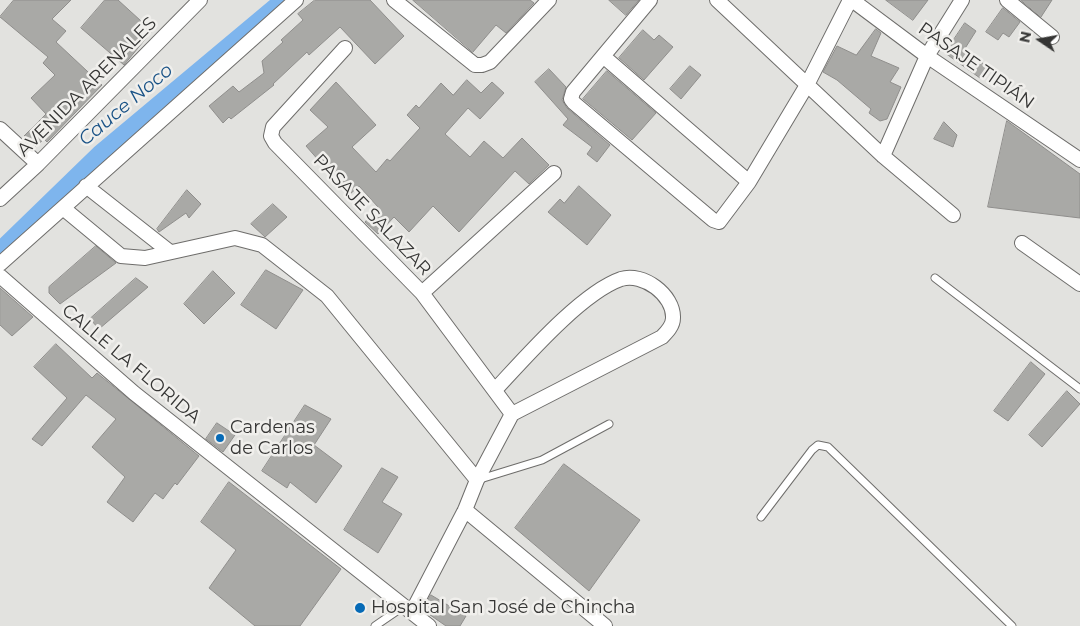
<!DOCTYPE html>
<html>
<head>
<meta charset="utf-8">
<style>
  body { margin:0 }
  #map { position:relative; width:1080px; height:626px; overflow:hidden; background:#e2e2df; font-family:Montserrat,sans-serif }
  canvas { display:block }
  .north { position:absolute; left:1015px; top:15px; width:50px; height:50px; -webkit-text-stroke:4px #f0efec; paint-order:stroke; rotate:282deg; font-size:14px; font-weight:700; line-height:20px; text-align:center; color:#353534 }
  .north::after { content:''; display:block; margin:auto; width:18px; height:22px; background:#353534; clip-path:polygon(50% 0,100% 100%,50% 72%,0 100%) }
</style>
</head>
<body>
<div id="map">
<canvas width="1080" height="626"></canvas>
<div class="north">N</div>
</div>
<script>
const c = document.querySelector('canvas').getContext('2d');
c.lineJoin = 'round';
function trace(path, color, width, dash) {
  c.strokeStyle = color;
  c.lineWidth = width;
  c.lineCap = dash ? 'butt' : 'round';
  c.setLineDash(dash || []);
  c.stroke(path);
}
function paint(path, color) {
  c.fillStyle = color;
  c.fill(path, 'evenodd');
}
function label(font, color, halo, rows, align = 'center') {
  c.font = font + ' Montserrat,sans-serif';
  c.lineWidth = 5;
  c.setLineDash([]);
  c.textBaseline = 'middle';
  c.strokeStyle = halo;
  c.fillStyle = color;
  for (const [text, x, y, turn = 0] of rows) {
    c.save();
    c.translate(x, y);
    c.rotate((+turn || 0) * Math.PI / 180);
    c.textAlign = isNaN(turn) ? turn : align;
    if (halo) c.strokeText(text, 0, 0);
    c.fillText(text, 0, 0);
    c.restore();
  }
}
const canal = new Path2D(`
  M 2,249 L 100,154 L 284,0`);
const building = new Path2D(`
  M 14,0 L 71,0 L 52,19 L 66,31 L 56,42 L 102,85 L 47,142 L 44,139 L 35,147 L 24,136 L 46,114 L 31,98 L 55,75 L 43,63 L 48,57 L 0,17 Z
  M 105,0 L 118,0 L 152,31 L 124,65 L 81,28 Z
  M 315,0 L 370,0 L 404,36 L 375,64 L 340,27 L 309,55 L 307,52 L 273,84 L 274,85 L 231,119 L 229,117 L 223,123 L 209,106 L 233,86 L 239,92 L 264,73 L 262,61 L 283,42 L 281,40 L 303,20 L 298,14 Z
  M 413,0 L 530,0 L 534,3 L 506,33 L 496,25 L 473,52 Z
  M 609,0 L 639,0 L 626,15 Z
  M 886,0 L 928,0 L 913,20 Z
  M 1021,0 L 1052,0 L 1041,17 Z
  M 1003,8 L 1020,22 L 1009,37 L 1003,33 L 998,40 L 986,32 Z
  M 965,23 L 976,31 L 964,50 L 988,67 L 980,78 L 945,53 Z
  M 876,29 L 881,33 L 871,56 L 899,68 L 890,82 L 901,87 L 887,119 L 880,121 L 869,113 L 871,109 L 837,80 L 823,72 L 837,46 L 856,55 Z
  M 643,30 L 654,40 L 659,35 L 673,47 L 644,80 L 619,58 Z
  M 690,66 L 701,75 L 681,99 L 670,89 Z
  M 549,69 L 566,87 L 562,100 L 567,108 L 610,145 L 597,162 L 587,154 L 592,147 L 563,125 L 568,119 L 535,82 Z
  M 607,71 L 656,113 L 632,140 L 583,99 Z
  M 467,80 L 481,93 L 492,82 L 504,93 L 480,119 L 468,108 L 445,134 L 470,157 L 484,141 L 503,158 L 522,138 L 549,165 L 529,184 L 515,171 L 459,232 L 433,206 L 409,232 L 394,217 L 378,234 L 365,222 L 378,207 L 359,186 L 349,195 L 306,146 L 328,127 L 310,110 L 336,82 L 376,125 L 352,147 L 376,172 L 387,159 L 390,161 L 420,128 L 407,115 L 416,105 L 419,108 L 441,83 L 453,95 Z
  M 1007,121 L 1080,174 L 1080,218 L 988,207 Z
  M 944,122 L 957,135 L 953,147 L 934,139 Z
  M 579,186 L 611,215 L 587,245 L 548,212 L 560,199 L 564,203 Z
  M 187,190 L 201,204 L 189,218 L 186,213 L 159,232 L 157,229 Z
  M 273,204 L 287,217 L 265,237 L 251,224 Z
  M 96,246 L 116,263 L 60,304 L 49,293 L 49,287 Z
  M 266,270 L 303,290 L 276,329 L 241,305 Z
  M 213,271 L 235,293 L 204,324 L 184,304 Z
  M 136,278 L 148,287 L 99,329 L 90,319 Z
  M 0,288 L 33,317 L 12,336 L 0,325 Z
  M 56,344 L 92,378 L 97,373 L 199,456 L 177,485 L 175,483 L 163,499 L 155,493 L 133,522 L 107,502 L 125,477 L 92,447 L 116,419 L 86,395 L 42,446 L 32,439 L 67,398 L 34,367 Z
  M 1031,362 L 1045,374 L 1008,421 L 994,411 Z
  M 1067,391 L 1080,404 L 1042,447 L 1029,435 Z
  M 305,405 L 331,419 L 314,445 L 342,466 L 316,503 L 290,482 L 287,488 L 262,471 Z
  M 217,423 L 235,435 L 223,452 L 206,439 Z
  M 564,464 L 640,520 L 589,591 L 515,528 Z
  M 382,468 L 398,477 L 382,502 L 402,514 L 378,553 L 344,530 Z
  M 229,482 L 341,569 L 300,626 L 255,626 L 209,588 L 236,550 L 201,522 Z
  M 431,595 L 466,616 L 460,626 L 446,626 L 423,610 Z`);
const lane = new Path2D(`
  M 935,278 L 1080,389
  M 477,480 L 542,460 L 609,424
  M 761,517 L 812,450 L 818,445 L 828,447 L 1012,626
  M 375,626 L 404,606`);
const street = new Path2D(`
  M 394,0 L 475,65 L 482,65 L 490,62 L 549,0
  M 650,0 L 573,92 L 571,99 L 574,103 L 713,220 L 719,222 L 749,182 L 807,85 L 850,0
  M 717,0 L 883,156 L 953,215
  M 852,0 L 927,56 L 1080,160
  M 1007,0 L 1052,37
  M 345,48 L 273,127 L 271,136 L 275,143 L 422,293 L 512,414
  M 603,56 L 749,182
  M 0,129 L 38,164
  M 883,156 L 927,56 L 962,0
  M 86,186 L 170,252
  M 0,199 L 38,164 L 200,0
  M 63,208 L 121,256 L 145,258 L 235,238 L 262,245 L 327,296 L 477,480
  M 1022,243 L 1080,284
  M 0,264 L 296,0
  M 0,276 L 134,393 L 429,626
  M 422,293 L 554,173
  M 465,510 L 605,626
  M 412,612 L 465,510 L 477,480 L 512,414 L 662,337 C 667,332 673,326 673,318 C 674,295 643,272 621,279 C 581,293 524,359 495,390`);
const markers = [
  [220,438,5,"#066ab6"],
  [360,608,6,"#066ab6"]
];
const streetNames = [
  ["PASAJE TIPIÁN",976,66,35],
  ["AVENIDA ARENALES",87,87,-45],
  ["PASAJE SALAZAR",372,215,46],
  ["CALLE LA FLORIDA",131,364,40]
];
const poiNames = [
  ["Cardenas",230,428],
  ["de Carlos",230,449],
  ["Hospital San José de Chincha",371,608]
];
const waterNames = [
  ["Cauce Noco",126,105,-40]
];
trace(canal, '#7eb5ed', 18);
paint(building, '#a9a9a6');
trace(building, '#8f8e8c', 1);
trace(lane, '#6e6d6b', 9);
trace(street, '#6e6d6b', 16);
trace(lane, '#fff', 7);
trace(street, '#fff', 14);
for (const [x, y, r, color] of markers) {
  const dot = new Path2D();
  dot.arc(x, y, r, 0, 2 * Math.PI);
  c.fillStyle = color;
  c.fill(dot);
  trace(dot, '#f0efec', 2);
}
label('18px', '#353534', '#f0efec', streetNames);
label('18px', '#353534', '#f0efec', poiNames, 'left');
label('italic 19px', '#195286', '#f0efec', waterNames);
</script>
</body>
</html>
